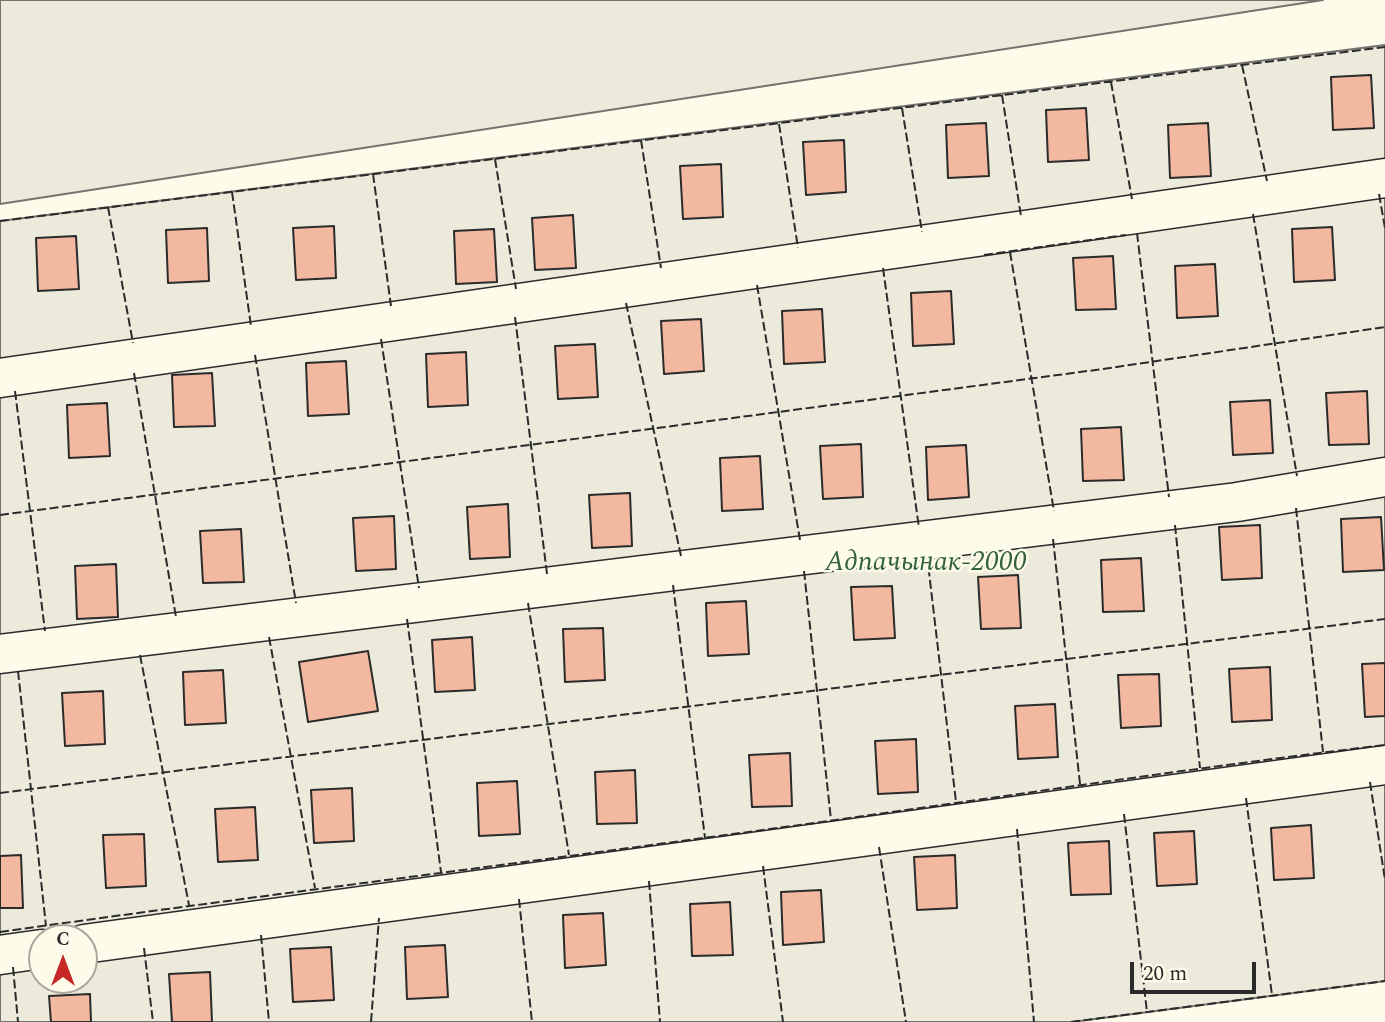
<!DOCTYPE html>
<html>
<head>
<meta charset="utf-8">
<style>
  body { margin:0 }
  #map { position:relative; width:1385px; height:1022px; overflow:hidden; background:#fdfbea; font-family:Spectral,serif }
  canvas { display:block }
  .north { position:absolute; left:28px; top:924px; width:70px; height:70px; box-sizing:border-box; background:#fdfbea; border:2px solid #a9a89e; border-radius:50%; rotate:0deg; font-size:19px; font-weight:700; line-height:28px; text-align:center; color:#2b2b2b }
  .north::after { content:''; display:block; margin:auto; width:24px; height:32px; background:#c62828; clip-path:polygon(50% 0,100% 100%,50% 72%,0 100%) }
  .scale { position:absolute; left:1130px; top:962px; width:126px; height:32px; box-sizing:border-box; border:4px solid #2b2b2b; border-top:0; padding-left:9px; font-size:21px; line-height:24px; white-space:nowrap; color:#2b2b2b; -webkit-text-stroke:5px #fdfbea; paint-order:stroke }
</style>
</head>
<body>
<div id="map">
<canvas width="1385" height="1022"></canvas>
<div class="north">С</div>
<div class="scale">20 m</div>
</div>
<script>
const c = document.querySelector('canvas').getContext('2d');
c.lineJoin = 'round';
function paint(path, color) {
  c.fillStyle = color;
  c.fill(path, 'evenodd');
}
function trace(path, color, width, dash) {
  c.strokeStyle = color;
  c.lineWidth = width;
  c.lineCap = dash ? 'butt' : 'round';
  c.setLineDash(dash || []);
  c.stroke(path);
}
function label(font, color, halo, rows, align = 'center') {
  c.font = font + ' Spectral,serif';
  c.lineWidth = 5;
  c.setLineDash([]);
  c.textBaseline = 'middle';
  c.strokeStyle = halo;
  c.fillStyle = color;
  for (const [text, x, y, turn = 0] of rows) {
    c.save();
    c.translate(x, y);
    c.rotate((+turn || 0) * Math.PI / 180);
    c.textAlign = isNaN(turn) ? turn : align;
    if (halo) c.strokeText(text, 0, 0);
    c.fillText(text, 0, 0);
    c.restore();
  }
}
const green = new Path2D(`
  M 0,0 L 1323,0 L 0,204 Z
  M 1385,45 L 1385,981 L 1072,1022 L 0,1022 L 0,221 ZM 42,938 L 84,938 L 84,980 L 42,980 Z`);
const building = new Path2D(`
  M 1371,75 L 1374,128 L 1333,130 L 1331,77 Z
  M 1086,108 L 1089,160 L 1048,162 L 1046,110 Z
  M 986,123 L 989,176 L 948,178 L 946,125 Z
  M 1208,123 L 1211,176 L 1170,178 L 1168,125 Z
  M 844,140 L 846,192 L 806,195 L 803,142 Z
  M 721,164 L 723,217 L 683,219 L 680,166 Z
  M 573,215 L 576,268 L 535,270 L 532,218 Z
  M 334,226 L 336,278 L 296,280 L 293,228 Z
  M 1332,227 L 1335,280 L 1294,282 L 1292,229 Z
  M 207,228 L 209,281 L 168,283 L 166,230 Z
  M 494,229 L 497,282 L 456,284 L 454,231 Z
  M 76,236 L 79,289 L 38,291 L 36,238 Z
  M 1113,256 L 1116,309 L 1076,310 L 1073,258 Z
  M 1215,264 L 1218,316 L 1177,318 L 1175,266 Z
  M 951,291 L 954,344 L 913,346 L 911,293 Z
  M 822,309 L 825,362 L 784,364 L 782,311 Z
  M 701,319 L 704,371 L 664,374 L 661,321 Z
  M 595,344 L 598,397 L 558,399 L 555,346 Z
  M 466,352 L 468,405 L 428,407 L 426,354 Z
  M 346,361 L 349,414 L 308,416 L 306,363 Z
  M 212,373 L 215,426 L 174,427 L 172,375 Z
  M 1367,391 L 1369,444 L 1329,445 L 1326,393 Z
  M 1270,400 L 1273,453 L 1233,455 L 1230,402 Z
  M 107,403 L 110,456 L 69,458 L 67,405 Z
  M 1121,427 L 1124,480 L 1083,481 L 1081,429 Z
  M 861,444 L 863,497 L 823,499 L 820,446 Z
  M 966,445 L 969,497 L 928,500 L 926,447 Z
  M 760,456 L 763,509 L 722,511 L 720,458 Z
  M 630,493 L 632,546 L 592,548 L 589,495 Z
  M 508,504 L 510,557 L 470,559 L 467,507 Z
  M 394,516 L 396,569 L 356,571 L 353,518 Z
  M 1381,517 L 1384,570 L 1343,572 L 1341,519 Z
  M 1260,525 L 1262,578 L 1222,580 L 1219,527 Z
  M 241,529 L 244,582 L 203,583 L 200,531 Z
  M 1141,558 L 1144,611 L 1103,612 L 1101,560 Z
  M 116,564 L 118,617 L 77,619 L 75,566 Z
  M 1018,575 L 1021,628 L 981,629 L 978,577 Z
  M 892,586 L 895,638 L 854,640 L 851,587 Z
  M 746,601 L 749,654 L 708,656 L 706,603 Z
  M 603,628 L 605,680 L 565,682 L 563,629 Z
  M 472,637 L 475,690 L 435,692 L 432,640 Z
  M 368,651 L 378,711 L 308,722 L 299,662 Z
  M 1385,663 L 1385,716 L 1365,717 L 1362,664 Z
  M 1270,667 L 1272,720 L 1232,722 L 1229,669 Z
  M 223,670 L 226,723 L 185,725 L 183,672 Z
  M 1159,674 L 1161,726 L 1121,728 L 1118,675 Z
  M 103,691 L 105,744 L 65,746 L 62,693 Z
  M 1055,704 L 1058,757 L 1018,759 L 1015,706 Z
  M 916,739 L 918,792 L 878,794 L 875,741 Z
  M 790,753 L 792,806 L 752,807 L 749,755 Z
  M 635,770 L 637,823 L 597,824 L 595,772 Z
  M 517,781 L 520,834 L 479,836 L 477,783 Z
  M 352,788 L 354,841 L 314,843 L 311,790 Z
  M 255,807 L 258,860 L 218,862 L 215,809 Z
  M 1311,825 L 1314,878 L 1274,880 L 1271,828 Z
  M 1194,831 L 1197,884 L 1157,886 L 1154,833 Z
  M 144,834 L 146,886 L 106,888 L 103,835 Z
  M 1109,841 L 1111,894 L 1071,895 L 1068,843 Z
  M 21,855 L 23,908 L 0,908 L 0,856 Z
  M 955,855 L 957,908 L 917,910 L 914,857 Z
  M 821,890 L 824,942 L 783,945 L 781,892 Z
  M 730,902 L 733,955 L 692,956 L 690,904 Z
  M 603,913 L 606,965 L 565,968 L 563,915 Z
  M 445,945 L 448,997 L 407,999 L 405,947 Z
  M 331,947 L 334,1000 L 293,1002 L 290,949 Z
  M 210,972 L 212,1022 L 172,1022 L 169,974 Z
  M 90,994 L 91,1022 L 51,1022 L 49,996 Z`);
const minor = new Path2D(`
  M 0,378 L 1385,178
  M 0,654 L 1237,502 L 1385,477
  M 84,944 L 1385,765
  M 0,955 L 42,949`);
const fence = new Path2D(`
  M 1242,65 L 1267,181
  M 1111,82 L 1132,199
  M 1002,95 L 1021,216
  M 902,108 L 922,232
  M 779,124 L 798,248
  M 641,140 L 661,268
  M 495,159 L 516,289
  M 373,174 L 391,306
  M 232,192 L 251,326
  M 1379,194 L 1385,228
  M 108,207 L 133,343
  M 1253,214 L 1297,476
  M 0,221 L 1385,47
  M 1137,233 L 1169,497
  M 1010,252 L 1054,511
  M 984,255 L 1126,235
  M 883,268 L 919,528
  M 757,285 L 800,540
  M 626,303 L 681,556
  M 515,317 L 547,574
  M 381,339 L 419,588
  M 255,355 L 296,603
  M 134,373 L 176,617
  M 15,391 L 45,631
  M 1296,508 L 1323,752
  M 0,515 L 1103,369 L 1385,327
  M 1175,525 L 1200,768
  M 1053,539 L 1080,784
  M 927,555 L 956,802
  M 804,571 L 831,820
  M 673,585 L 705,838
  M 528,603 L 569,855
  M 407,619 L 441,872
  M 269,637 L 315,888
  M 140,655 L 189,905
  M 18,671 L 46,926
  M 1370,782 L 1385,880
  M 0,793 L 1385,619
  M 1246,798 L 1272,995
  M 1124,814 L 1147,1012
  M 1017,829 L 1034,1022
  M 879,847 L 906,1022
  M 763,866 L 783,1022
  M 649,881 L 660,1022
  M 519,899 L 532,1022
  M 0,932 C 234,899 469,870 703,838 C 931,808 1157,772 1385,745
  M 261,935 L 269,1022
  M 144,948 L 153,1022
  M 13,967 L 18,1022
  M 371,1022 L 379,918
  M 1071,1022 L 1385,981`);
const parkNames = [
  ["Адпачынак-2000",926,565]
];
paint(green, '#ecebdb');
trace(green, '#74746e', 2);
paint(building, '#f2b8a0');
trace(building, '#2b2b2b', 2);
trace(minor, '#2b2b2b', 41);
trace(minor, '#fdfbea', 38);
trace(fence, '#2b2b2b', 2, [9, 3.5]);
label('italic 28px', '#34623c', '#fdfbea', parkNames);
</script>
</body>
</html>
